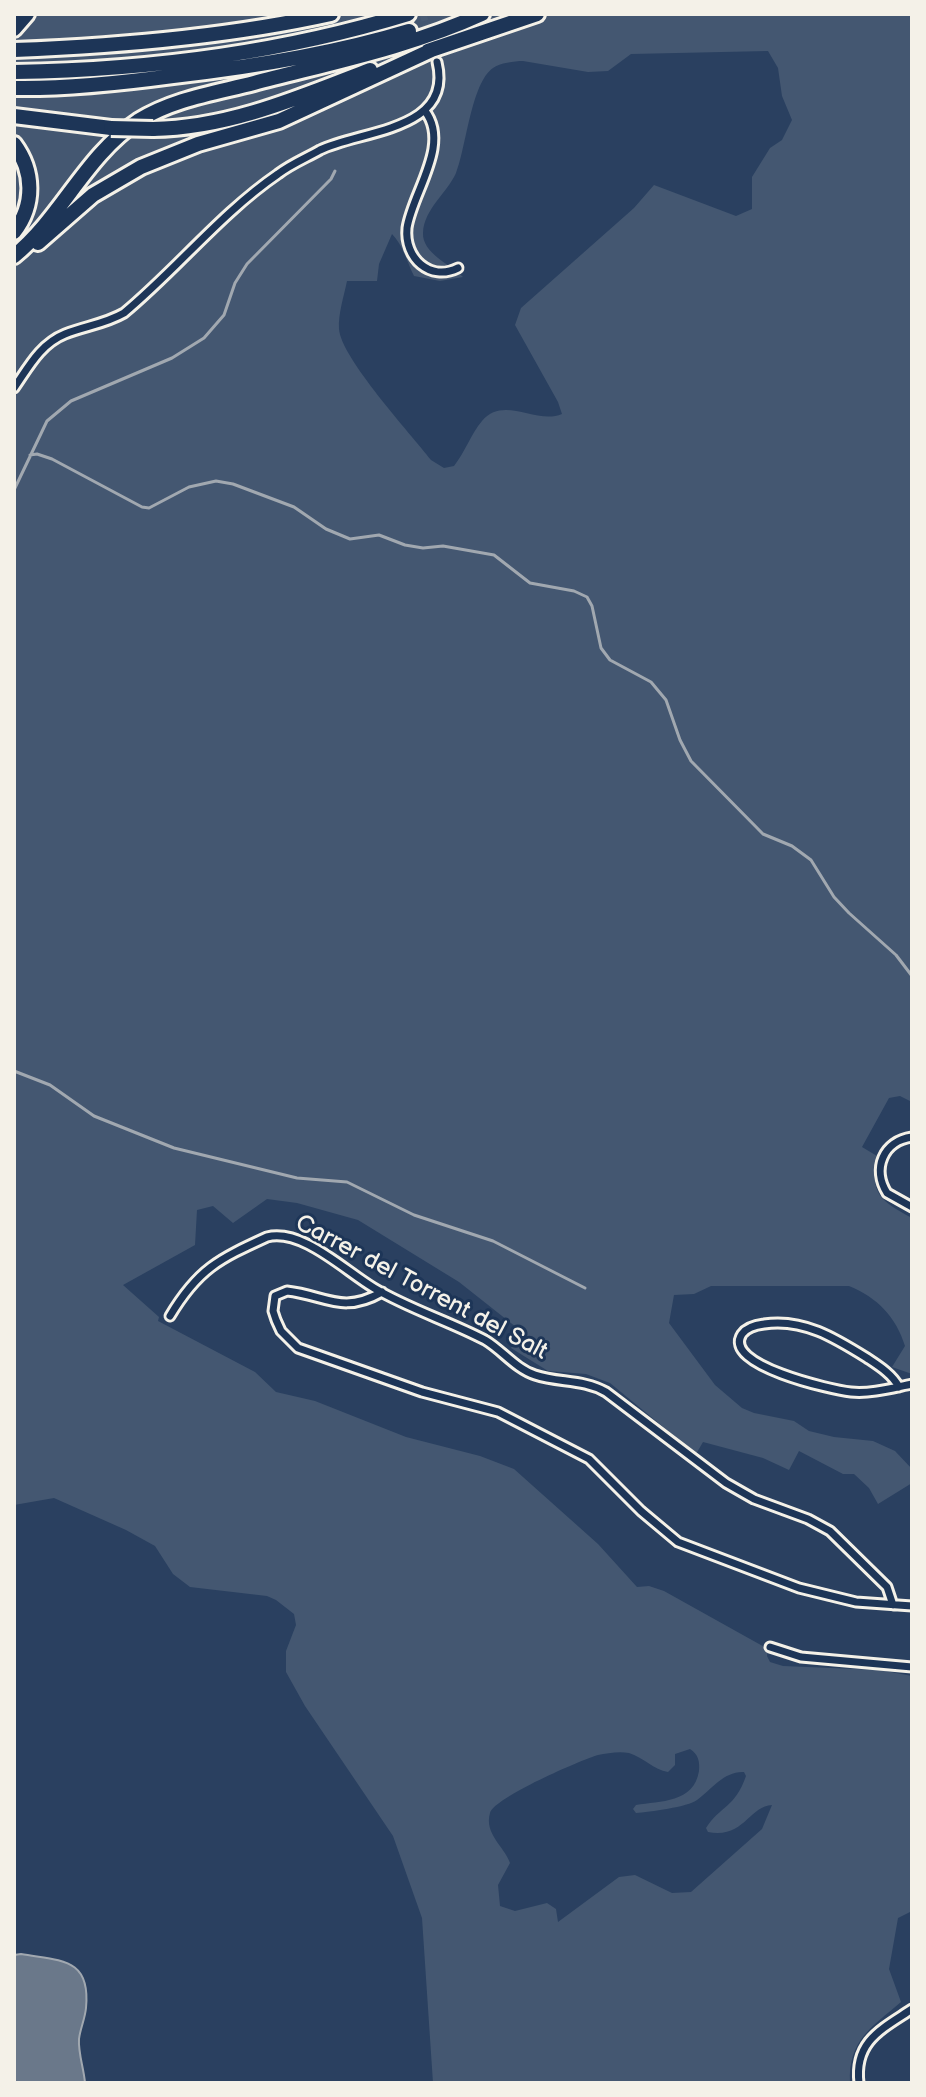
<!DOCTYPE html>
<html>
<head>
<meta charset="utf-8">
<style>
  body { margin:0 }
  #map { position:relative; width:926px; height:2097px; overflow:hidden; background:#2a4060; font-family:"Balsamiq Sans",sans-serif }
  canvas { display:block }
  .frame { position:absolute; inset:0; border:16px solid #f4f1e8; pointer-events:none }
</style>
</head>
<body>
<div id="map">
<canvas width="926" height="2097"></canvas>
<div class="frame"></div>
</div>
<script>
const c = document.querySelector('canvas').getContext('2d');
c.lineJoin = 'round';
function paint(path, color) {
  c.fillStyle = color;
  c.fill(path, 'evenodd');
}
function trace(path, color, width, dash) {
  c.strokeStyle = color;
  c.lineWidth = width;
  c.lineCap = dash ? 'butt' : 'round';
  c.setLineDash(dash || []);
  c.stroke(path);
}
function label(font, color, halo, rows, align = 'center') {
  c.font = font + ' "Balsamiq Sans",sans-serif';
  c.lineWidth = 6;
  c.setLineDash([]);
  c.textBaseline = 'middle';
  c.strokeStyle = halo;
  c.fillStyle = color;
  for (const [text, x, y, turn = 0] of rows) {
    c.save();
    c.translate(x, y);
    c.rotate((+turn || 0) * Math.PI / 180);
    c.textAlign = isNaN(turn) ? turn : align;
    if (halo) c.strokeText(text, 0, 0);
    c.fillText(text, 0, 0);
    c.restore();
  }
}
const green = new Path2D(`
  M 14,14 L 912,14 L 912,1102 L 900,1096 L 889,1098 L 862,1147 L 877,1156 C 869,1194 881,1201 912,1218 L 912,1374 L 892,1367 L 905,1346 C 896,1317 878,1298 849,1286 L 711,1286 L 694,1294 L 674,1295 L 669,1323 L 715,1385 L 742,1408 L 754,1413 L 794,1421 L 809,1431 L 834,1437 L 873,1441 L 895,1451 L 912,1469 L 912,1483 L 878,1504 L 869,1488 L 854,1474 L 843,1474 L 799,1451 L 789,1470 L 763,1458 L 703,1442 L 696,1454 L 610,1383 L 586,1374 L 548,1371 L 511,1348 L 521,1331 L 459,1282 L 358,1220 L 297,1203 L 267,1199 L 233,1223 L 213,1206 L 197,1210 L 195,1245 L 123,1285 L 159,1317 L 158,1321 L 255,1372 L 276,1392 L 315,1401 L 406,1437 L 480,1456 L 514,1469 L 598,1544 L 637,1587 L 649,1586 L 664,1591 L 768,1649 L 767,1656 L 770,1662 L 783,1666 L 880,1670 L 912,1676 L 912,1911 L 898,1918 L 889,1969 L 901,2002 C 872,2027 848,2040 850,2083 L 433,2083 L 422,1918 L 393,1836 L 305,1706 L 286,1672 L 286,1651 L 296,1625 L 294,1614 L 276,1600 L 267,1596 L 190,1587 L 173,1574 L 155,1546 L 126,1530 L 54,1498 L 14,1505 ZM 768,51 L 778,68 L 782,96 L 792,120 L 782,140 L 770,148 L 752,177 L 752,209 L 736,216 L 654,185 L 634,208 L 521,308 L 515,325 L 558,402 L 562,414 C 536,425 504,395 482,421 C 471,434 465,452 454,466 L 444,468 L 431,460 C 411,434 341,358 339,329 C 338,314 344,296 347,281 L 377,281 L 379,264 L 392,234 C 403,245 407,262 414,276 L 440,281 L 463,277 C 450,264 422,253 423,233 C 424,209 447,193 456,173 C 466,149 471,83 493,68 C 500,63 514,61 523,61 L 588,72 L 608,71 L 631,54 ZM 690,1749 C 698,1754 700,1761 699,1771 C 694,1803 660,1801 636,1805 L 633,1809 L 636,1813 C 649,1812 688,1807 697,1800 C 712,1789 724,1771 744,1772 L 746,1776 C 735,1808 720,1806 706,1828 L 708,1832 C 744,1839 749,1806 772,1805 L 762,1829 L 691,1892 L 672,1893 L 635,1875 L 619,1877 L 558,1922 L 556,1909 L 547,1903 L 515,1911 L 500,1906 L 498,1885 L 510,1863 C 504,1846 484,1834 490,1813 C 495,1797 581,1760 598,1755 C 607,1753 620,1751 629,1753 C 643,1757 654,1770 668,1772 L 675,1765 L 675,1754 Z`);
const water = new Path2D(`
  M 21,1954 C 60,1961 91,1957 86,2008 C 85,2019 80,2029 79,2039 C 78,2053 84,2069 85,2083 L 14,2083 L 14,1955 Z`);
const stream = new Path2D(`
  M 30,455 L 37,454 L 52,459 L 142,507 L 149,508 L 189,487 L 216,481 L 233,484 L 294,507 L 326,529 L 350,539 L 379,535 L 405,545 L 423,548 L 443,546 L 494,555 L 530,583 L 574,591 L 587,597 L 592,606 L 601,648 L 610,660 L 651,682 L 666,700 L 680,740 L 691,761 L 763,834 L 792,846 L 811,860 L 834,897 L 849,913 L 896,955 L 912,976
  M 14,490 L 47,421 L 71,401 L 172,358 L 204,338 L 224,315 L 235,283 L 247,264 L 331,179 L 335,171
  M 14,1071 L 50,1085 L 94,1116 L 174,1148 L 297,1178 L 347,1182 L 414,1215 L 493,1241 L 585,1288`);
const minorTunnel = new Path2D(`
  M 423,14 L 430,37`);
const minor = new Path2D(`
  M 425,111 C 451,145 412,193 407,228 C 404,258 430,282 458,268
  M 14,388 C 28,368 40,344 65,334 C 85,326 105,324 124,313 C 177,269 221,213 278,174 C 291,164 306,158 320,150 C 361,130 454,131 437,62
  M 912,1137 C 883,1141 872,1169 887,1193 L 912,1207
  M 382,1292 C 342,1315 325,1295 287,1291 L 275,1296 L 273,1311 L 276,1320 L 281,1331 L 298,1348 L 422,1392 L 498,1412 L 589,1459 L 641,1511 L 678,1542 L 799,1588 L 856,1602 L 912,1606
  M 170,1316 C 198,1269 219,1259 267,1237 C 302,1228 345,1271 374,1288 C 409,1309 449,1321 485,1340 C 502,1350 516,1369 535,1375 C 559,1383 583,1379 606,1392 L 726,1483 L 754,1499 L 808,1519 L 830,1531 L 887,1587 L 893,1605
  M 899,1387 C 892,1374 879,1366 867,1358 C 835,1338 803,1318 764,1324 C 756,1325 747,1327 742,1334 C 721,1365 832,1390 851,1392 C 871,1394 892,1388 912,1384
  M 770,1647 L 801,1657 L 912,1667
  M 859,2083 C 854,2041 882,2029 912,2009`);
const motorway = new Path2D(`
  M 14,29 L 27,14
  M 14,50 C 120,46 227,37 331,14
  M 428,51 L 537,14
  M 14,72 C 146,70 281,53 408,14
  M 14,88 C 67,89 121,83 173,76 C 252,67 333,54 409,31
  M 14,116 L 111,128
  M 153,129 C 229,128 300,97 370,70
  M 14,144 C 34,171 35,205 14,232
  M 38,243 L 93,195 L 141,167 L 198,144 L 279,121 L 436,48
  M 14,256 C 62,217 85,156 138,121 C 173,99 215,93 254,83 C 330,63 410,47 482,14`);
const motorwayBridge = new Path2D(`
  M 111,128 L 153,129`);
const streetNames = [
  ["Carrer del Torrent del Salt",421,1288,28]
];
paint(green, '#445771');
paint(water, '#6a788a');
trace(water, '#a1a8b0', 2);
trace(stream, '#a1a8b0', 3);
trace(minorTunnel, '#485b74', 7, [7, 3.5]);
trace(minor, '#f4f1e8', 13);
trace(motorway, '#f4f1e8', 20);
trace(minor, '#1d3557', 7);
trace(motorway, '#1d3557', 14);
trace(motorwayBridge, '#f4f1e8', 20, []);
trace(motorwayBridge, '#1d3557', 14);
label('24px', '#f4f1e8', '#1d3557', streetNames);
</script>
</body>
</html>
